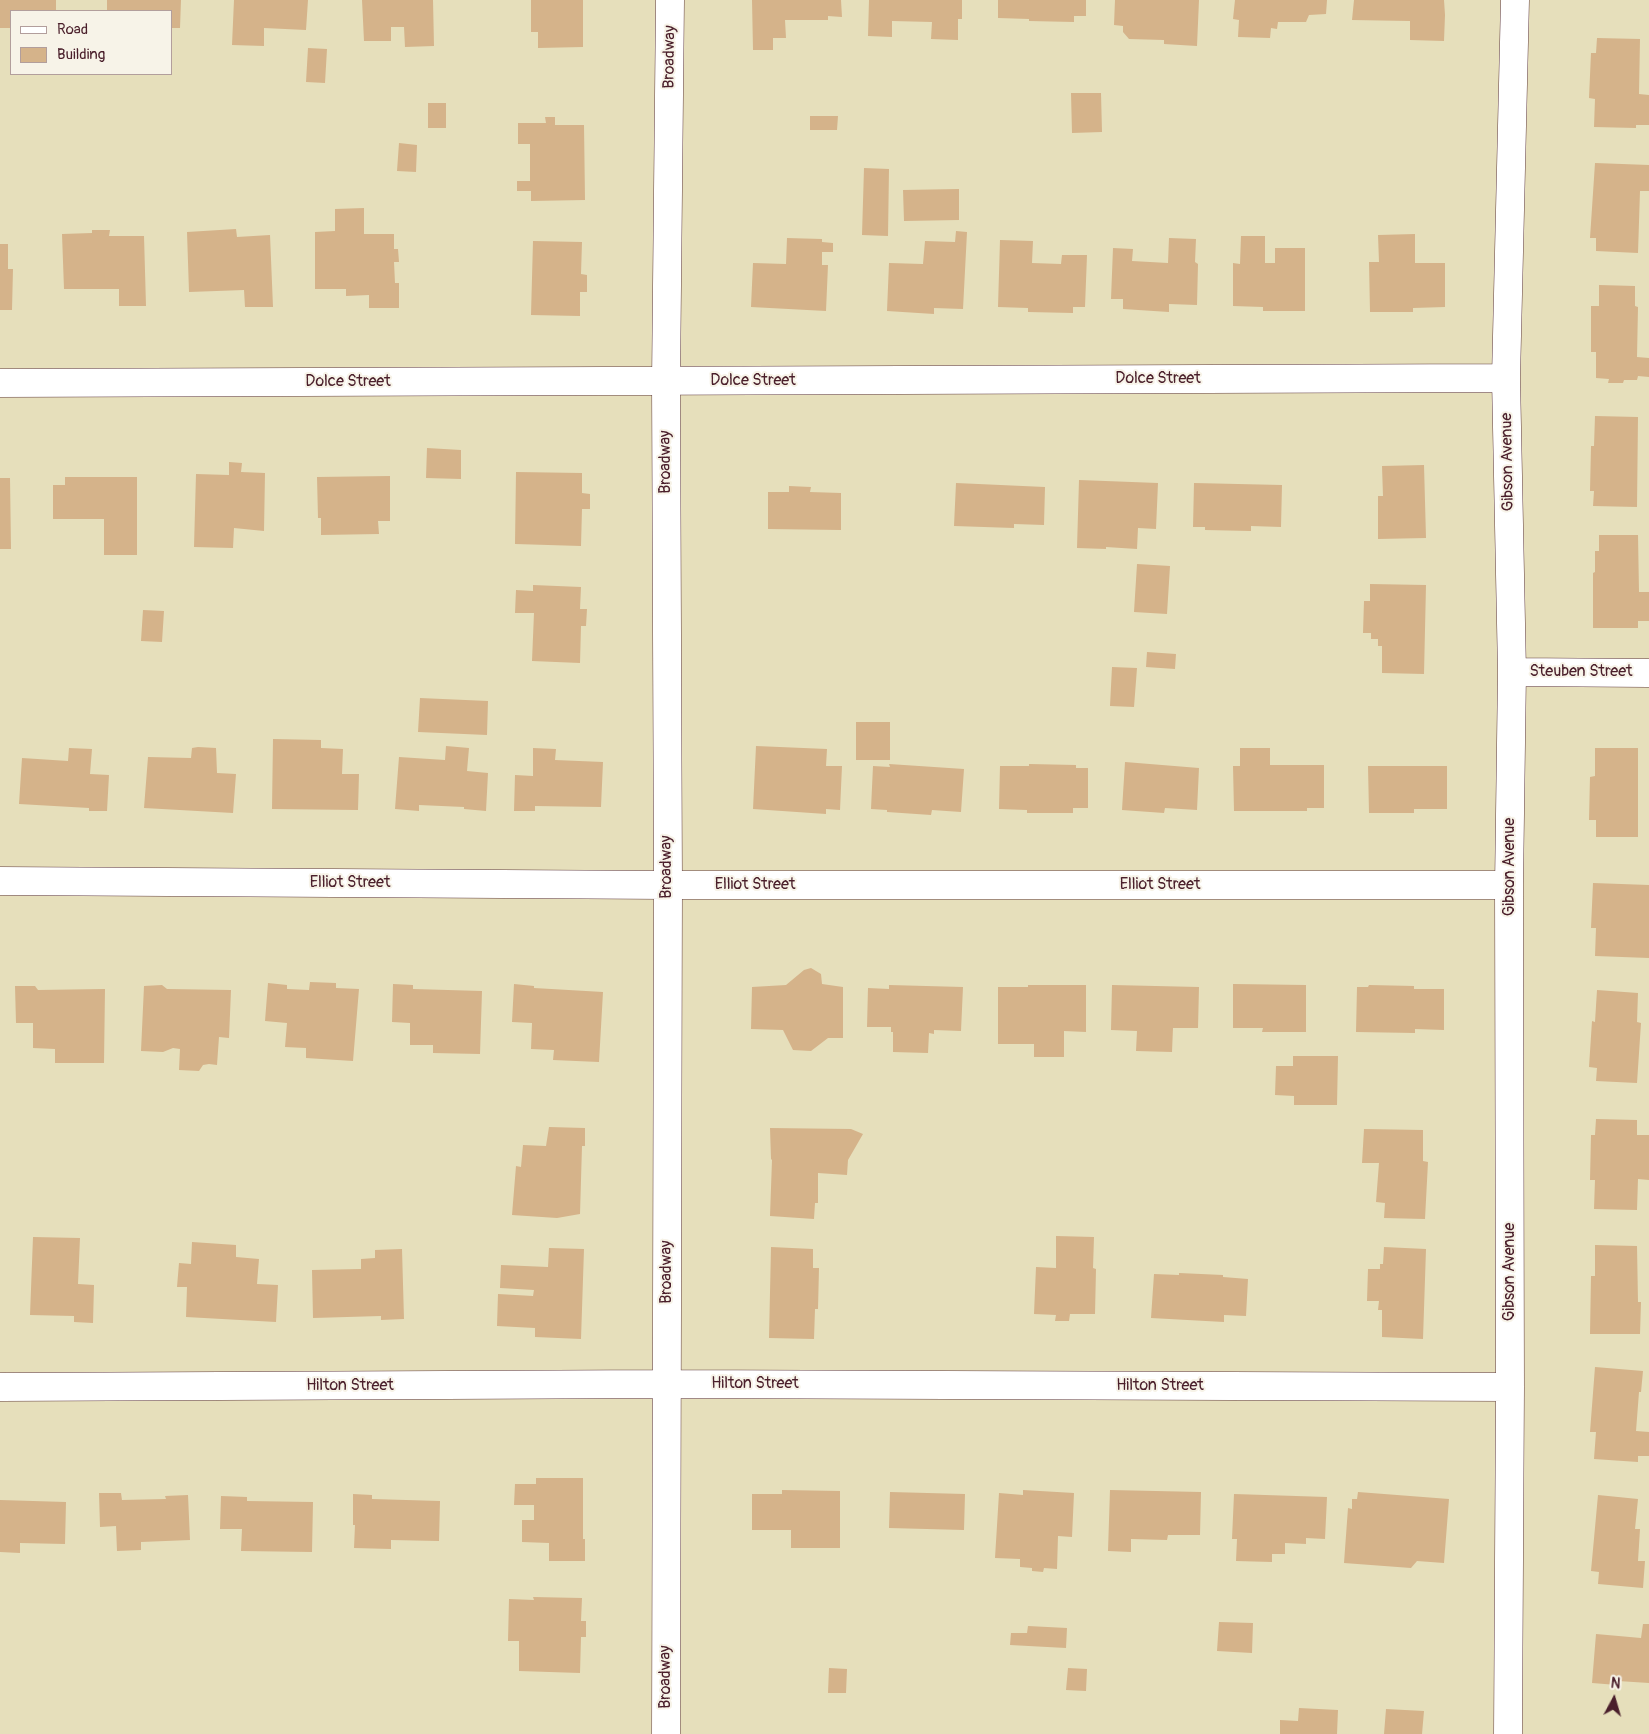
<!DOCTYPE html>
<html>
<head>
<meta charset="utf-8">
<style>
  body { margin:0 }
  #map { position:relative; width:1649px; height:1734px; overflow:hidden; background:#e6dfbb; font-family:Pangolin,sans-serif }
  canvas { display:block }
  .legend { position:absolute; left:10px; top:10px; width:162px; height:65px; box-sizing:border-box; background:#f7f3e8; border:1px solid #b29e9c; margin:0; padding:6px 9px; list-style:none; font-size:15px; color:#4a1f2b }
  .legend li { display:flex; align-items:center; gap:10px; height:25px }
  .legend b { width:25px; border:1px solid #b29e9c }
  .north { position:absolute; left:1589px; top:1674px; width:50px; height:50px; -webkit-text-stroke:4px #f7f3e8; paint-order:stroke; rotate:6deg; font-size:14px; font-weight:700; line-height:20px; text-align:center; color:#4a1f2b }
  .north::after { content:''; display:block; margin:auto; width:18px; height:22px; background:#4a1f2b; clip-path:polygon(50% 0,100% 100%,50% 72%,0 100%) }
</style>
</head>
<body>
<div id="map">
<canvas width="1649" height="1734"></canvas>
<ul class="legend">
<li><b style="height:6px;background:#fff"></b>Road</li>
<li><b style="height:14px;background:#d5b38a"></b>Building</li>
</ul>
<div class="north">N</div>
</div>
<script>
const c = document.querySelector('canvas').getContext('2d');
c.lineJoin = 'round';
function paint(path, color) {
  c.fillStyle = color;
  c.fill(path, 'evenodd');
}
function trace(path, color, width, dash) {
  c.strokeStyle = color;
  c.lineWidth = width;
  c.lineCap = dash ? 'butt' : 'round';
  c.setLineDash(dash || []);
  c.stroke(path);
}
function label(font, color, halo, rows, align = 'center') {
  c.font = font + ' Pangolin,sans-serif';
  c.lineWidth = 4;
  c.setLineDash([]);
  c.textBaseline = 'middle';
  c.strokeStyle = halo;
  c.fillStyle = color;
  for (const [text, x, y, turn = 0] of rows) {
    c.save();
    c.translate(x, y);
    c.rotate((+turn || 0) * Math.PI / 180);
    c.textAlign = isNaN(turn) ? turn : align;
    if (halo) c.strokeText(text, 0, 0);
    c.fillText(text, 0, 0);
    c.restore();
  }
}
const building = new Path2D(`
  M 0,0 L 56,0 L 56,11 L 11,11 L 11,28 L 0,28 Z
  M 107,0 L 181,0 L 180,28 L 171,28 L 171,11 L 107,11 Z
  M 234,0 L 308,0 L 306,30 L 264,28 L 264,46 L 232,45 Z
  M 362,0 L 433,0 L 434,46 L 405,47 L 404,27 L 391,27 L 391,41 L 364,41 Z
  M 531,0 L 583,0 L 583,47 L 538,48 L 538,32 L 531,32 Z
  M 752,0 L 841,0 L 842,17 L 828,16 L 828,20 L 785,20 L 786,38 L 773,38 L 773,50 L 753,50 Z
  M 869,0 L 962,0 L 962,19 L 958,19 L 958,40 L 931,39 L 932,22 L 892,21 L 892,37 L 868,36 Z
  M 998,0 L 1086,0 L 1086,16 L 1074,16 L 1074,22 L 1029,21 L 1029,19 L 998,18 Z
  M 1115,0 L 1199,0 L 1197,46 L 1164,44 L 1164,40 L 1129,39 L 1123,32 L 1123,26 L 1114,25 Z
  M 1235,0 L 1327,0 L 1326,14 L 1309,15 L 1306,22 L 1278,22 L 1277,29 L 1271,28 L 1270,38 L 1238,37 L 1239,20 L 1233,19 Z
  M 1354,0 L 1444,0 L 1445,15 L 1444,41 L 1410,40 L 1410,21 L 1352,20 Z
  M 1597,38 L 1640,39 L 1639,94 L 1649,95 L 1649,125 L 1636,125 L 1636,128 L 1594,127 L 1595,99 L 1589,98 L 1591,53 L 1596,53 Z
  M 308,48 L 327,49 L 325,83 L 306,82 Z
  M 1071,93 L 1101,93 L 1102,132 L 1072,133 Z
  M 428,103 L 446,103 L 446,128 L 428,128 Z
  M 810,116 L 838,116 L 837,130 L 810,130 Z
  M 545,117 L 555,117 L 555,125 L 584,125 L 585,200 L 531,201 L 531,191 L 517,191 L 517,181 L 530,181 L 530,144 L 518,144 L 518,123 L 546,123 Z
  M 399,143 L 417,145 L 416,172 L 397,171 Z
  M 1595,163 L 1649,165 L 1649,191 L 1640,191 L 1638,253 L 1596,251 L 1596,238 L 1590,238 Z
  M 864,168 L 889,169 L 888,236 L 862,235 Z
  M 959,189 L 959,220 L 904,221 L 903,190 Z
  M 364,208 L 364,234 L 394,234 L 394,249 L 398,249 L 399,262 L 394,262 L 395,283 L 399,283 L 399,308 L 369,308 L 369,295 L 346,296 L 346,289 L 315,289 L 315,232 L 335,231 L 335,209 Z
  M 236,229 L 237,237 L 270,235 L 273,307 L 245,307 L 244,290 L 189,292 L 187,232 Z
  M 92,230 L 110,230 L 109,236 L 144,236 L 146,306 L 119,306 L 119,289 L 64,289 L 62,234 L 92,233 Z
  M 956,231 L 967,232 L 963,309 L 934,308 L 934,314 L 887,311 L 889,263 L 923,264 L 925,241 L 955,242 Z
  M 1415,234 L 1415,263 L 1445,263 L 1445,307 L 1413,308 L 1413,312 L 1370,312 L 1369,262 L 1379,262 L 1378,235 Z
  M 1241,236 L 1265,236 L 1265,263 L 1275,263 L 1275,248 L 1305,248 L 1305,311 L 1263,311 L 1263,307 L 1233,306 L 1233,263 L 1240,264 Z
  M 787,238 L 822,239 L 822,242 L 833,243 L 833,252 L 822,252 L 822,265 L 828,265 L 826,311 L 751,307 L 753,263 L 786,264 Z
  M 1169,238 L 1196,239 L 1195,262 L 1198,264 L 1197,305 L 1169,304 L 1169,312 L 1123,309 L 1123,299 L 1111,299 L 1113,248 L 1133,249 L 1132,261 L 1168,263 Z
  M 1000,240 L 1033,241 L 1032,263 L 1061,264 L 1062,255 L 1087,255 L 1085,307 L 1073,307 L 1073,313 L 1028,312 L 1028,308 L 998,307 Z
  M 533,241 L 582,242 L 581,274 L 587,275 L 587,292 L 580,292 L 580,316 L 531,315 Z
  M 0,244 L 8,244 L 8,269 L 13,269 L 12,310 L 0,310 Z
  M 1599,285 L 1635,286 L 1635,306 L 1638,307 L 1637,357 L 1649,358 L 1649,377 L 1638,376 L 1637,380 L 1624,380 L 1623,383 L 1608,383 L 1609,379 L 1596,378 L 1596,352 L 1591,352 L 1591,306 L 1599,306 Z
  M 1595,416 L 1638,417 L 1637,507 L 1593,506 L 1594,491 L 1590,491 L 1591,446 L 1594,446 Z
  M 427,448 L 461,450 L 461,479 L 426,478 Z
  M 229,462 L 242,463 L 241,472 L 265,473 L 264,531 L 234,528 L 233,548 L 194,547 L 196,474 L 229,475 Z
  M 1424,465 L 1426,538 L 1378,539 L 1378,496 L 1383,496 L 1382,466 Z
  M 516,472 L 582,473 L 582,493 L 590,494 L 590,509 L 582,509 L 581,546 L 515,544 Z
  M 390,476 L 390,521 L 378,521 L 379,534 L 321,535 L 321,518 L 318,518 L 317,477 Z
  M 65,477 L 137,477 L 137,555 L 104,555 L 104,519 L 53,519 L 53,485 L 65,485 Z
  M 0,478 L 10,478 L 11,549 L 0,549 Z
  M 1079,480 L 1158,483 L 1156,529 L 1138,528 L 1137,549 L 1106,547 L 1106,549 L 1077,548 Z
  M 956,483 L 1045,487 L 1044,525 L 1014,524 L 1014,528 L 954,526 Z
  M 1194,483 L 1282,485 L 1281,527 L 1251,526 L 1251,531 L 1205,530 L 1205,527 L 1193,527 Z
  M 789,486 L 811,487 L 810,492 L 841,493 L 841,530 L 768,529 L 768,492 L 789,492 Z
  M 1599,535 L 1638,535 L 1639,592 L 1649,592 L 1649,621 L 1638,621 L 1638,628 L 1593,628 L 1593,573 L 1595,572 L 1595,551 L 1599,551 Z
  M 1137,564 L 1170,566 L 1167,614 L 1134,612 Z
  M 1370,584 L 1426,585 L 1424,674 L 1382,673 L 1382,646 L 1378,646 L 1378,639 L 1371,639 L 1371,633 L 1363,633 L 1364,601 L 1370,601 Z
  M 533,585 L 581,587 L 580,609 L 587,609 L 586,626 L 581,626 L 580,663 L 532,661 L 534,613 L 515,613 L 516,590 L 533,591 Z
  M 143,610 L 164,611 L 162,642 L 141,641 Z
  M 1147,652 L 1176,654 L 1175,669 L 1146,667 Z
  M 1112,667 L 1137,668 L 1134,707 L 1110,706 Z
  M 420,698 L 488,701 L 487,735 L 418,732 Z
  M 856,722 L 890,722 L 890,760 L 856,760 Z
  M 273,739 L 321,740 L 321,748 L 343,749 L 342,774 L 359,774 L 358,810 L 272,809 Z
  M 446,746 L 469,748 L 467,771 L 488,773 L 486,811 L 464,809 L 464,807 L 419,805 L 419,811 L 395,809 L 399,757 L 445,760 Z
  M 756,746 L 827,749 L 826,766 L 842,766 L 840,810 L 826,809 L 826,814 L 753,809 Z
  M 198,747 L 216,748 L 217,773 L 236,774 L 233,813 L 144,808 L 148,757 L 191,758 L 192,748 Z
  M 69,748 L 92,749 L 90,774 L 109,775 L 107,811 L 89,811 L 89,808 L 19,804 L 22,758 L 68,761 Z
  M 533,748 L 556,749 L 555,760 L 603,762 L 601,807 L 535,806 L 535,811 L 514,811 L 515,775 L 533,776 Z
  M 1240,748 L 1270,748 L 1270,765 L 1324,765 L 1324,808 L 1307,808 L 1307,811 L 1234,811 L 1233,766 L 1240,766 Z
  M 1595,748 L 1638,748 L 1638,837 L 1596,837 L 1596,820 L 1589,820 L 1590,777 L 1595,776 Z
  M 1125,762 L 1199,768 L 1197,810 L 1165,808 L 1164,813 L 1122,810 Z
  M 889,764 L 964,769 L 961,812 L 932,810 L 931,815 L 887,812 L 887,810 L 871,809 L 873,766 L 890,767 Z
  M 1029,764 L 1076,765 L 1076,768 L 1088,768 L 1088,808 L 1073,808 L 1073,813 L 1027,813 L 1027,810 L 999,809 L 1000,766 L 1029,766 Z
  M 1368,766 L 1447,766 L 1447,809 L 1414,809 L 1414,813 L 1369,813 Z
  M 1593,883 L 1649,885 L 1649,958 L 1595,956 L 1596,928 L 1591,928 Z
  M 811,968 L 821,974 L 822,984 L 843,987 L 843,1038 L 828,1038 L 811,1051 L 793,1050 L 783,1030 L 751,1029 L 752,987 L 786,985 L 804,970 Z
  M 310,982 L 336,983 L 336,988 L 359,989 L 353,1061 L 306,1058 L 306,1048 L 285,1047 L 287,1023 L 265,1021 L 268,983 L 287,985 L 287,989 L 309,990 Z
  M 393,984 L 413,985 L 413,989 L 482,991 L 480,1054 L 433,1053 L 433,1045 L 410,1045 L 410,1023 L 392,1022 Z
  M 514,984 L 534,986 L 534,988 L 603,992 L 599,1062 L 553,1060 L 554,1050 L 531,1049 L 532,1023 L 512,1022 Z
  M 1233,984 L 1306,985 L 1306,1032 L 1262,1032 L 1263,1028 L 1233,1028 Z
  M 162,985 L 167,989 L 231,990 L 229,1038 L 219,1037 L 217,1065 L 209,1064 L 203,1065 L 199,1071 L 179,1070 L 180,1049 L 173,1048 L 163,1052 L 141,1051 L 144,986 Z
  M 889,985 L 963,987 L 961,1031 L 934,1030 L 934,1034 L 929,1033 L 928,1053 L 893,1052 L 893,1032 L 891,1032 L 891,1027 L 867,1027 L 868,988 L 889,989 Z
  M 1028,985 L 1086,985 L 1086,1032 L 1064,1031 L 1064,1057 L 1034,1057 L 1034,1044 L 998,1044 L 998,987 L 1028,987 Z
  M 1112,985 L 1199,987 L 1198,1028 L 1173,1028 L 1172,1052 L 1136,1051 L 1137,1031 L 1111,1030 Z
  M 1369,985 L 1414,986 L 1414,989 L 1444,989 L 1444,1030 L 1415,1029 L 1415,1033 L 1356,1032 L 1357,987 L 1368,987 Z
  M 15,986 L 35,986 L 38,990 L 105,989 L 104,1063 L 55,1063 L 55,1049 L 33,1048 L 33,1023 L 16,1023 Z
  M 1597,990 L 1638,993 L 1637,1022 L 1641,1023 L 1637,1083 L 1596,1081 L 1597,1068 L 1589,1067 L 1592,1021 L 1595,1022 Z
  M 1293,1056 L 1338,1056 L 1337,1105 L 1294,1105 L 1294,1096 L 1275,1095 L 1276,1066 L 1293,1066 Z
  M 1596,1119 L 1637,1120 L 1637,1135 L 1649,1135 L 1649,1180 L 1638,1179 L 1637,1210 L 1594,1209 L 1595,1180 L 1590,1180 L 1591,1135 L 1595,1135 Z
  M 549,1127 L 585,1128 L 585,1146 L 582,1146 L 580,1214 L 557,1218 L 512,1215 L 516,1166 L 521,1167 L 523,1145 L 546,1146 Z
  M 770,1128 L 851,1129 L 863,1134 L 848,1160 L 847,1175 L 818,1173 L 818,1203 L 815,1203 L 814,1219 L 770,1216 L 772,1160 L 771,1159 Z
  M 1364,1129 L 1423,1130 L 1423,1161 L 1428,1162 L 1425,1219 L 1384,1218 L 1385,1203 L 1376,1202 L 1379,1163 L 1362,1163 Z
  M 1056,1236 L 1094,1237 L 1093,1268 L 1096,1269 L 1095,1314 L 1070,1314 L 1069,1321 L 1055,1321 L 1056,1315 L 1034,1314 L 1036,1267 L 1056,1268 Z
  M 33,1237 L 80,1238 L 78,1284 L 94,1285 L 93,1323 L 74,1322 L 74,1316 L 30,1315 Z
  M 192,1242 L 236,1245 L 236,1257 L 259,1259 L 257,1284 L 278,1285 L 276,1322 L 186,1317 L 187,1287 L 177,1287 L 179,1263 L 191,1264 Z
  M 1595,1245 L 1637,1246 L 1638,1302 L 1641,1302 L 1640,1334 L 1590,1334 L 1591,1276 L 1595,1276 Z
  M 771,1247 L 813,1249 L 813,1268 L 819,1268 L 818,1309 L 815,1309 L 814,1339 L 769,1338 Z
  M 1384,1247 L 1426,1249 L 1423,1339 L 1382,1337 L 1382,1310 L 1378,1310 L 1379,1301 L 1367,1301 L 1368,1269 L 1380,1269 L 1380,1264 L 1383,1264 Z
  M 549,1248 L 584,1249 L 581,1339 L 535,1337 L 535,1328 L 497,1326 L 498,1294 L 533,1296 L 534,1290 L 500,1288 L 501,1265 L 548,1267 Z
  M 402,1249 L 404,1319 L 381,1320 L 381,1316 L 313,1318 L 312,1270 L 361,1269 L 361,1259 L 375,1258 L 375,1250 Z
  M 1179,1273 L 1223,1275 L 1223,1277 L 1248,1279 L 1246,1316 L 1224,1315 L 1224,1322 L 1151,1318 L 1154,1274 L 1179,1275 Z
  M 1595,1367 L 1643,1371 L 1641,1392 L 1639,1392 L 1636,1431 L 1649,1432 L 1649,1456 L 1638,1456 L 1638,1462 L 1594,1459 L 1596,1432 L 1590,1432 Z
  M 536,1478 L 583,1478 L 583,1539 L 585,1539 L 585,1561 L 549,1561 L 549,1543 L 522,1542 L 522,1520 L 534,1520 L 534,1505 L 514,1505 L 515,1484 L 536,1484 Z
  M 782,1490 L 840,1491 L 840,1548 L 791,1548 L 791,1530 L 752,1530 L 752,1494 L 782,1494 Z
  M 1023,1490 L 1074,1493 L 1072,1537 L 1058,1536 L 1057,1569 L 1044,1568 L 1043,1572 L 1032,1571 L 1032,1568 L 1020,1567 L 1020,1559 L 995,1558 L 999,1493 L 1023,1495 Z
  M 1110,1490 L 1201,1492 L 1200,1535 L 1168,1535 L 1167,1540 L 1131,1539 L 1131,1552 L 1108,1551 Z
  M 890,1492 L 965,1494 L 964,1530 L 889,1528 Z
  M 1358,1492 L 1449,1499 L 1444,1563 L 1417,1561 L 1411,1568 L 1344,1563 L 1348,1508 L 1352,1509 L 1352,1499 L 1357,1499 Z
  M 99,1493 L 121,1493 L 122,1500 L 166,1499 L 165,1496 L 188,1495 L 190,1540 L 141,1542 L 141,1550 L 117,1551 L 116,1526 L 100,1527 Z
  M 353,1494 L 372,1495 L 372,1499 L 440,1501 L 439,1541 L 391,1540 L 391,1549 L 354,1548 L 355,1525 L 353,1525 Z
  M 1234,1494 L 1327,1497 L 1325,1539 L 1306,1538 L 1306,1544 L 1285,1543 L 1285,1554 L 1272,1554 L 1272,1562 L 1236,1561 L 1237,1539 L 1232,1539 Z
  M 1598,1495 L 1638,1499 L 1635,1529 L 1640,1529 L 1638,1561 L 1645,1561 L 1643,1588 L 1598,1584 L 1599,1572 L 1591,1571 Z
  M 221,1496 L 247,1497 L 247,1501 L 313,1502 L 312,1552 L 241,1551 L 242,1529 L 220,1529 Z
  M 0,1500 L 66,1502 L 65,1544 L 20,1543 L 20,1553 L 0,1552 Z
  M 533,1597 L 582,1598 L 581,1621 L 586,1621 L 586,1637 L 581,1637 L 580,1673 L 519,1671 L 519,1641 L 508,1641 L 509,1599 L 534,1600 Z
  M 1219,1622 L 1253,1623 L 1252,1653 L 1217,1651 Z
  M 1643,1624 L 1649,1624 L 1649,1683 L 1618,1681 L 1617,1685 L 1592,1683 L 1596,1634 L 1641,1638 Z
  M 1028,1626 L 1067,1628 L 1066,1648 L 1010,1645 L 1011,1633 L 1027,1633 Z
  M 829,1668 L 847,1669 L 846,1693 L 828,1693 Z
  M 1068,1668 L 1087,1669 L 1086,1691 L 1066,1690 Z
  M 1299,1708 L 1338,1710 L 1337,1734 L 1280,1734 L 1280,1720 L 1298,1721 Z
  M 1386,1709 L 1424,1711 L 1422,1734 L 1384,1734 Z`);
const minor = new Path2D(`
  M 0,383 L 1506,378
  M 1512,672 L 1649,673
  M 0,881 L 668,885 L 1509,885
  M 0,1387 L 667,1384 L 1510,1387
  M 666,1734 L 668,885 L 666,381 L 670,0
  M 1508,1734 L 1510,1387 L 1509,885 L 1512,672 L 1506,378 L 1515,0`);
const streetNames = [
  ["Broadway",670,57,-89],
  ["Dolce Street",1158,379],
  ["Dolce Street",753,381],
  ["Dolce Street",348,382],
  ["Broadway",666,462,-90],
  ["Gibson Avenue",1508,462,-91],
  ["Steuben Street",1581,672],
  ["Broadway",667,867,-90],
  ["Gibson Avenue",1510,867,-90],
  ["Elliot Street",350,883],
  ["Elliot Street",755,885],
  ["Elliot Street",1160,885],
  ["Broadway",667,1272,-90],
  ["Gibson Avenue",1510,1272,-90],
  ["Hilton Street",755,1384],
  ["Hilton Street",350,1386],
  ["Hilton Street",1160,1386],
  ["Broadway",666,1677,-90]
];
paint(building, '#d5b38a');
trace(minor, '#613c41', 29);
trace(minor, '#fff', 28);
label('16px', '#4a1f2b', '#f7f3e8', streetNames);
</script>
</body>
</html>
